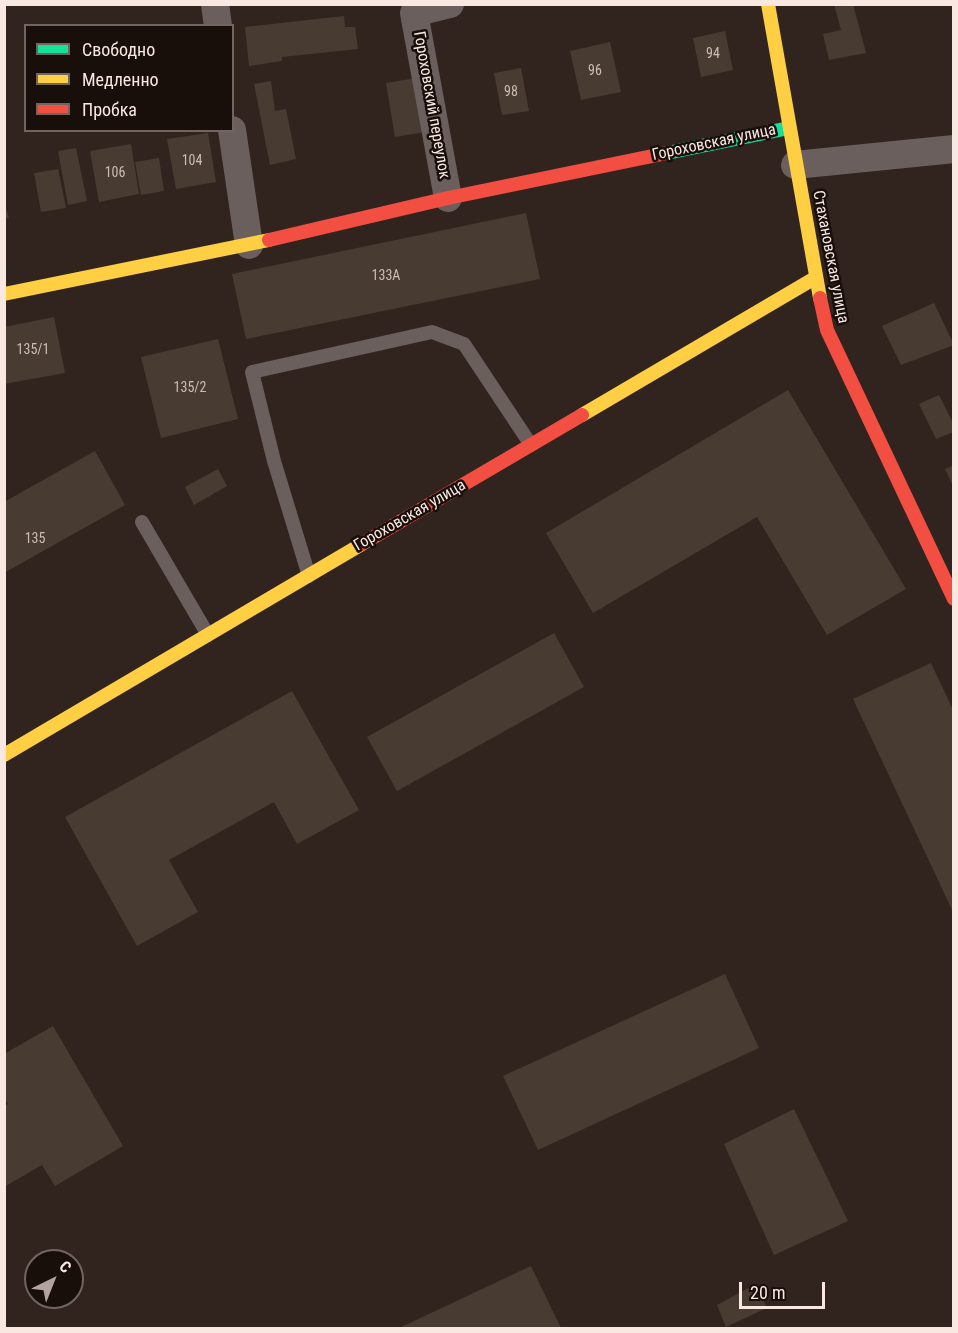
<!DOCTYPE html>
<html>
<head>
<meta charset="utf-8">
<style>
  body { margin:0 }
  #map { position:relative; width:958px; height:1333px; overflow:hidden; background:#31241f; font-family:"Roboto Condensed",sans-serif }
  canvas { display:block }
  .frame { position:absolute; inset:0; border:6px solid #f9e8e2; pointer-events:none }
  .legend { position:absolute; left:24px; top:24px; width:210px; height:108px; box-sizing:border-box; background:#180e0a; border:2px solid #726560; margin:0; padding:8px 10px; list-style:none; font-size:18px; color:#f9e8e2 }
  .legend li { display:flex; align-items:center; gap:12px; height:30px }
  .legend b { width:30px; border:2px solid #726560 }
  .north { position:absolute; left:24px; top:1249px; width:60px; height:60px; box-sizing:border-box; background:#180e0a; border:2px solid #726560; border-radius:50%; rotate:43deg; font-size:16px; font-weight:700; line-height:24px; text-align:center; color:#f9e8e2 }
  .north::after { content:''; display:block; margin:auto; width:21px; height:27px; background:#b3a39e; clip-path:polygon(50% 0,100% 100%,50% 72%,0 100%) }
  .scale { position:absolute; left:739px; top:1282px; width:86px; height:27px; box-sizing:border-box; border:3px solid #f9e8e2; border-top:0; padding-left:8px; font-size:18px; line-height:21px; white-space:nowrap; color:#f9e8e2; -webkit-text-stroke:4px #180e0a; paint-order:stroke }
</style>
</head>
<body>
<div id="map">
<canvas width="958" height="1333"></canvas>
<div class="frame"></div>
<ul class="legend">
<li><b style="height:8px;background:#16e098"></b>Свободно</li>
<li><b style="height:8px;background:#ffcf43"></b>Медленно</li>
<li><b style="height:8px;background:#f24e42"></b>Пробка</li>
</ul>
<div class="north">С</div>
<div class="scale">20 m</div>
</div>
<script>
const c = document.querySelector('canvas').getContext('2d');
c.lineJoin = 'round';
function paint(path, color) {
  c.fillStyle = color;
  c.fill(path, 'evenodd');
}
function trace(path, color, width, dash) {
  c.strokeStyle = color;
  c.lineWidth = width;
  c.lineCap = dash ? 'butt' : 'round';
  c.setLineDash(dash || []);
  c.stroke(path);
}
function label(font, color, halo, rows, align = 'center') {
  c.font = font + ' "Roboto Condensed",sans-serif';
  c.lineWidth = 5;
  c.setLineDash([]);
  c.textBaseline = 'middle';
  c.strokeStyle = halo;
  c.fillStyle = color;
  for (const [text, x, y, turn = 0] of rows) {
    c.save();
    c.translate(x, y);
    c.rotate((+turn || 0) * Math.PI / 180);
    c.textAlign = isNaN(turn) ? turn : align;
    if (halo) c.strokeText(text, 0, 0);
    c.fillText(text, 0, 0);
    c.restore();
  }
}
const building = new Path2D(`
  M 834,4 L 853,4 L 866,53 L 829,60 L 823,34 L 841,30 Z
  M 344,16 L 345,27 L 355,27 L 358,49 L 282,57 L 282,61 L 249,66 L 245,27 Z
  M 725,31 L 733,70 L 701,77 L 693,38 Z
  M 610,42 L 621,92 L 581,100 L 570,51 Z
  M 521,68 L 529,111 L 502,115 L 494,73 Z
  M 423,77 L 432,131 L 395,137 L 386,83 Z
  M 271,81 L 275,111 L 286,109 L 296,159 L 270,165 L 254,84 Z
  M 208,133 L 216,182 L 176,189 L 167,139 Z
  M 131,144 L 139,194 L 99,202 L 90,151 Z
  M 76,148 L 87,201 L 68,205 L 58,151 Z
  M 159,158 L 164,191 L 141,195 L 135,162 Z
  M 58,169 L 66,208 L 41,212 L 34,173 Z
  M 4,201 L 9,218 L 4,219 Z
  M 526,213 L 540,279 L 246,339 L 232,274 Z
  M 934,303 L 954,345 L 901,365 L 882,326 Z
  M 54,317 L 65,373 L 4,384 L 4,327 Z
  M 218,339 L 238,419 L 161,438 L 141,357 Z
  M 788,390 L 906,589 L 827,635 L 757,517 L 593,613 L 546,533 Z
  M 939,395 L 954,425 L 954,432 L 936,439 L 919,404 Z
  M 95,451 L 125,505 L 4,573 L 4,502 Z
  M 954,465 L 954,488 L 945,469 Z
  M 218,469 L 227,486 L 194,505 L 185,487 Z
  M 554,633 L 584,687 L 397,791 L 367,737 Z
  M 931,663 L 954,712 L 954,914 L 853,699 Z
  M 292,691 L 359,810 L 297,844 L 274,802 L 169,860 L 198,912 L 137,946 L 65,817 Z
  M 725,974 L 759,1048 L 538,1150 L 503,1076 Z
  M 53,1026 L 123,1146 L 55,1186 L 42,1165 L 4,1187 L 4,1106 L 8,1104 L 4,1097 L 4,1054 Z
  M 794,1109 L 848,1221 L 774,1255 L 724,1144 Z
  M 531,1266 L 561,1328 L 399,1328 Z
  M 756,1284 L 767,1308 L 726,1327 L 717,1305 Z`);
const lane = new Path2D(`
  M 142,522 L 208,635
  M 309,576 L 274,461 L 252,372 L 432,332 L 464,344 L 531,445`);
const street = new Path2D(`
  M 215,4 L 218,26
  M 232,130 L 249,245
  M 795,165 L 954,149
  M 448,198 L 414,13 L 450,4`);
const fast = new Path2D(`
  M 667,153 L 789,128`);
const slow = new Path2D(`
  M 768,4 L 820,298
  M 4,294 L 269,240
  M 582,415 L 815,278
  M 4,755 L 362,544`);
const jam = new Path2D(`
  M 269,240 L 448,198 L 667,153
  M 820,298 L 827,330 L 954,599
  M 362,544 L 582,415`);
const numberNames = [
  ["94",713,54],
  ["96",595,71],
  ["98",511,92],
  ["104",192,161],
  ["106",115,173],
  ["133А",386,276],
  ["135/1",33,350],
  ["135/2",190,388],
  ["135",35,539]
];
const streetNames = [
  ["Гороховский переулок",431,105,80],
  ["Гороховская улица",714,143,-12],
  ["Стахановская улица",830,257,79],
  ["Гороховская улица",410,516,-30]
];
paint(building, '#483b31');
trace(lane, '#6b5f5e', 14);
trace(street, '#6b5f5e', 28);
trace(fast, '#16e098', 14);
trace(slow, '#ffcf43', 14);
trace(jam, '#f24e42', 14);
label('14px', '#cdbdb6', null, numberNames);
label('16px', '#f9e8e2', '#180e0a', streetNames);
</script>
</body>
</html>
